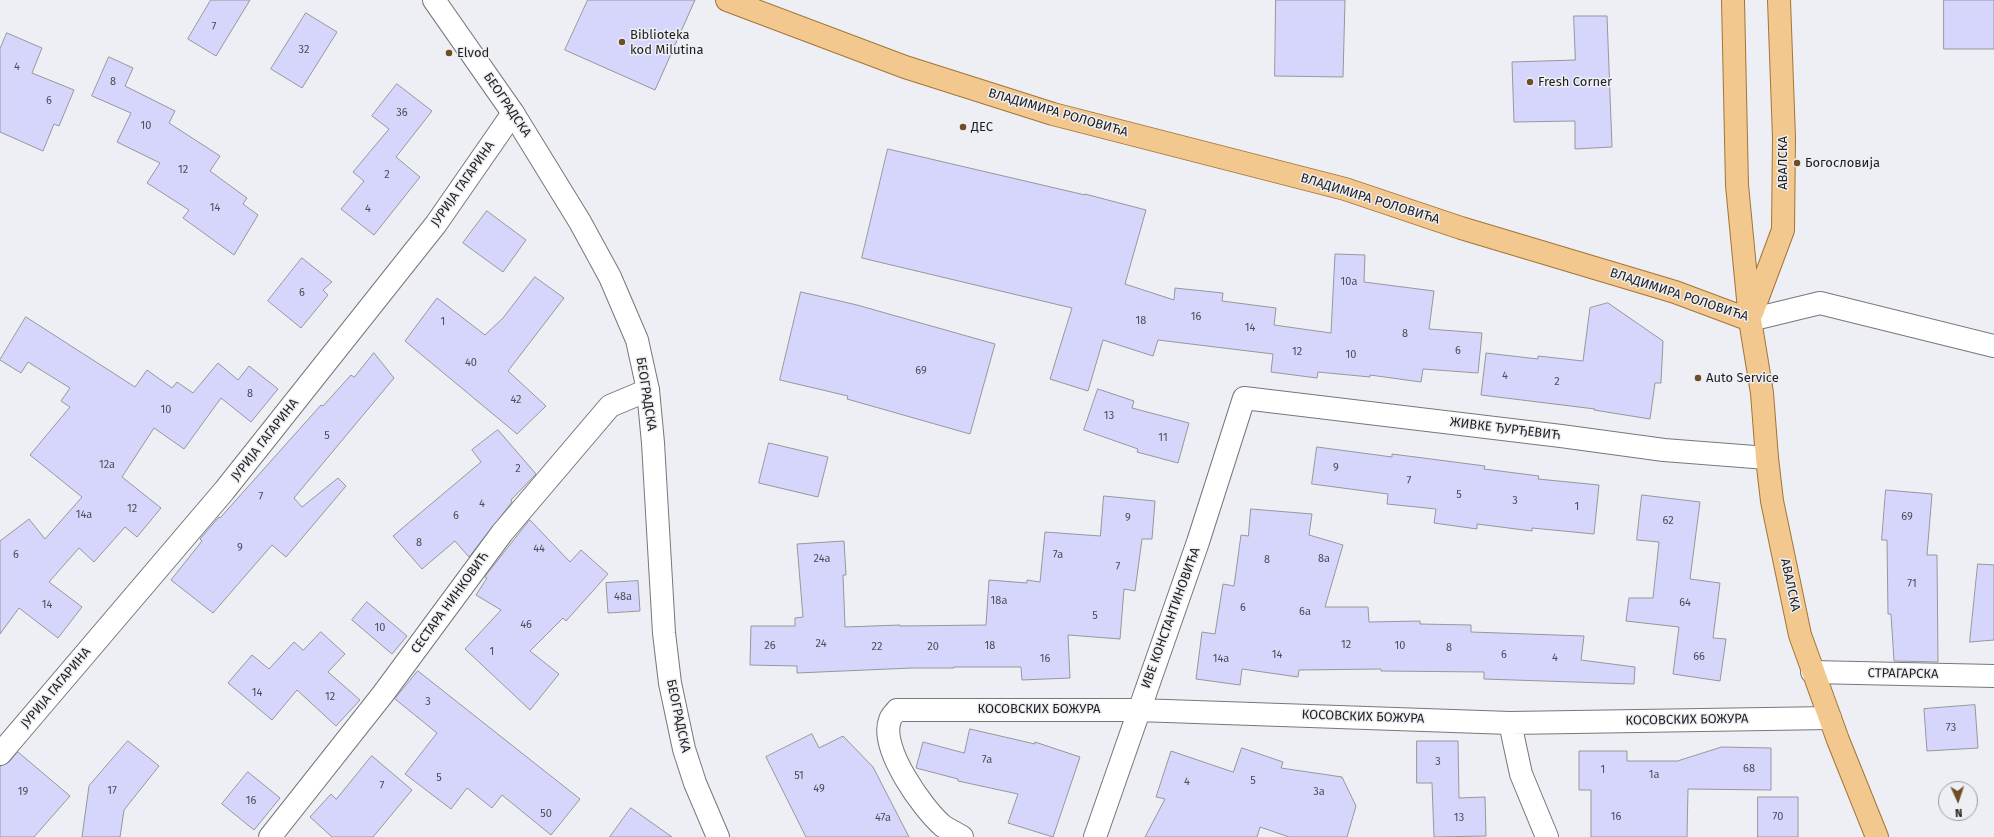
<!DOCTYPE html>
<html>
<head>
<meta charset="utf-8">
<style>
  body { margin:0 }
  #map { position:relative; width:1994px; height:837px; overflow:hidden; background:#eeeff4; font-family:"Fira Sans",sans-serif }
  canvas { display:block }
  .north { position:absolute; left:1938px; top:781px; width:40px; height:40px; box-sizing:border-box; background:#eeeff4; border:1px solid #9b9c9f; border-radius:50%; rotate:177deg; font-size:11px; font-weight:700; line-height:16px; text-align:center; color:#1f1f20 }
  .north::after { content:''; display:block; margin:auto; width:14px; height:18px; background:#6e4e24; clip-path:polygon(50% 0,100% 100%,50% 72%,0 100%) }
</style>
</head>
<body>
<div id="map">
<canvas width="1994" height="837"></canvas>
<div class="north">N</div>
</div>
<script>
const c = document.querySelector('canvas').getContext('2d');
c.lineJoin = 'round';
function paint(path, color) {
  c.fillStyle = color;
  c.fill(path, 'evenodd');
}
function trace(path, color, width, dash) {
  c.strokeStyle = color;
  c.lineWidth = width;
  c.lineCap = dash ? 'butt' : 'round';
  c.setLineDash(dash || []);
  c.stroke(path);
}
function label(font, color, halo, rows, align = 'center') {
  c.font = font + ' "Fira Sans",sans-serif';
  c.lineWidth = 3;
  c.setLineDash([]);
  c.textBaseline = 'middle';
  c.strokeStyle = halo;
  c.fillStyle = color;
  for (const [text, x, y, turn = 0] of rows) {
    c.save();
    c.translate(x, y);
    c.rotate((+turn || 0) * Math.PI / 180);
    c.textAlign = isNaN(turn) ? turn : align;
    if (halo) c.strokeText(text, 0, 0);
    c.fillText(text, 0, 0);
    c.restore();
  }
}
const building = new Path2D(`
  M 211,0 L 250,0 L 216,56 L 188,39 Z
  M 588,0 L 695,0 L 655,90 L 565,50 Z
  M 1276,0 L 1345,0 L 1343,77 L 1275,76 Z
  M 1944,0 L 1994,0 L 1994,49 L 1944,49 Z
  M 306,13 L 337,32 L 302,88 L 271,69 Z
  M 1574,16 L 1607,16 L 1612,147 L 1575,149 L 1575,121 L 1514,122 L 1512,62 L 1575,60 Z
  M 7,33 L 42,48 L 32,73 L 74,90 L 59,126 L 54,124 L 43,151 L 0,132 L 0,49 Z
  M 109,57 L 133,68 L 125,86 L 175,111 L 169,123 L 220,156 L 210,171 L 247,198 L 243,204 L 258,215 L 234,255 L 183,218 L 189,210 L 147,183 L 160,163 L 117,142 L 131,113 L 92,96 Z
  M 397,84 L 432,111 L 396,157 L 420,177 L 374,235 L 341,209 L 364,181 L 353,172 L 389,129 L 372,116 Z
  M 888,149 L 1085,195 L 1085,194 L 1146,210 L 1125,284 L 1174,300 L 1175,288 L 1223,293 L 1222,301 L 1276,308 L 1274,325 L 1331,333 L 1335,254 L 1365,255 L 1364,282 L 1434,291 L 1429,329 L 1482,333 L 1478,373 L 1423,369 L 1421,382 L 1370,375 L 1370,377 L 1318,372 L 1317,378 L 1271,372 L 1273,354 L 1158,340 L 1153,356 L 1103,340 L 1088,391 L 1050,379 L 1072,308 L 862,258 Z
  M 487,211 L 526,240 L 503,272 L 463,243 Z
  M 302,258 L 332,282 L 323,290 L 328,295 L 301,328 L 268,301 Z
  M 535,277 L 564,298 L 508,371 L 546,406 L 517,434 L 405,341 L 437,298 L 485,335 L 503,318 Z
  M 801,292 L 857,305 L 995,344 L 970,434 L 847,399 L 848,396 L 780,380 Z
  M 1608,303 L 1663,341 L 1661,383 L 1655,383 L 1650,419 L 1594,410 L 1595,409 L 1481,395 L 1486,353 L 1538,359 L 1538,356 L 1583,361 L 1590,308 Z
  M 26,317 L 135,387 L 147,370 L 172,388 L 177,382 L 193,393 L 218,363 L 238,380 L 249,366 L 278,389 L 251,422 L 221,398 L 184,449 L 154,428 L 122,477 L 161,508 L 137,537 L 125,527 L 94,562 L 79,548 L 49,582 L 82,607 L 58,638 L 19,608 L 0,634 L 0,541 L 29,519 L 45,539 L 82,497 L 30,455 L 70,407 L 61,401 L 70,388 L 28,362 L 21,373 L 0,360 Z
  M 374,353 L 394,378 L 294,498 L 302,507 L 338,478 L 346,486 L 286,557 L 272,545 L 213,613 L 171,580 L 202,541 L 200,539 L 219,517 L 220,518 L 321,405 L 323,406 L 351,375 L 354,377 Z
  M 1098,389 L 1134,401 L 1132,408 L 1189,423 L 1178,463 L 1137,452 L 1138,449 L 1084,430 Z
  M 498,430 L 536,474 L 511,500 L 512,502 L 469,557 L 455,541 L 422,569 L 393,536 L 481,462 L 472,450 Z
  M 769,443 L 828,457 L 818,497 L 759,483 Z
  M 1317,447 L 1392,457 L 1392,454 L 1431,459 L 1485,466 L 1484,469 L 1539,476 L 1538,479 L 1599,485 L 1594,534 L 1532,528 L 1532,531 L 1477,524 L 1477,529 L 1434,523 L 1436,509 L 1387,504 L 1388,494 L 1312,484 Z
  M 1886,490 L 1932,494 L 1927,555 L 1937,555 L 1938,662 L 1894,661 L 1891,614 L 1888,614 L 1887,540 L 1882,540 Z
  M 1642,495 L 1700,502 L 1690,579 L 1720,583 L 1713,638 L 1726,639 L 1720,681 L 1673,674 L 1679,627 L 1626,621 L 1629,598 L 1653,598 L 1659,542 L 1637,540 Z
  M 1104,496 L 1155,501 L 1152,539 L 1142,539 L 1135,591 L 1124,589 L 1120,639 L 1068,635 L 1070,678 L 1022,680 L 1021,667 L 954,667 L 954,668 L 912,668 L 797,673 L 797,666 L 750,665 L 751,626 L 795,626 L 795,618 L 803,617 L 797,544 L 844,541 L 846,575 L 843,575 L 845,627 L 900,625 L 900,626 L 986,625 L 989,580 L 1027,583 L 1027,580 L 1040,582 L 1045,532 L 1100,536 Z
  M 1251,509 L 1312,514 L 1309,535 L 1343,545 L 1325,607 L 1368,607 L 1369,622 L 1420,621 L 1420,624 L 1471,625 L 1471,632 L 1584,636 L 1581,660 L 1635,667 L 1634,684 L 1484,679 L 1484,672 L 1381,671 L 1381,669 L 1299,670 L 1298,677 L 1242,669 L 1240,685 L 1196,679 L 1202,632 L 1215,634 L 1223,584 L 1234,586 L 1241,535 L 1248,536 Z
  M 530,520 L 570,562 L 581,550 L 608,574 L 566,621 L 563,618 L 530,651 L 559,674 L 530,710 L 465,649 L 501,610 L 476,595 L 487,578 L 485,577 Z
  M 1978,564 L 1994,565 L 1994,640 L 1970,642 Z
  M 638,581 L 640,611 L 608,613 L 606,583 Z
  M 367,602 L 407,636 L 392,654 L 352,620 Z
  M 321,632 L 345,654 L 328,672 L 360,700 L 336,726 L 297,690 L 272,720 L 228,683 L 252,655 L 269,669 L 294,642 L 303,650 Z
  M 418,671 L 580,799 L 551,835 L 502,795 L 492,808 L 467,788 L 451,809 L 405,774 L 437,733 L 395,699 Z
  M 1975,705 L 1978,748 L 1927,751 L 1924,709 Z
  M 970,729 L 1035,744 L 1035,742 L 1080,757 L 1053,837 L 1008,823 L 1018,794 L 958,781 L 958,779 L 916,768 L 923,742 L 964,753 Z
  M 812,734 L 819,748 L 843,736 L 873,767 L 909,837 L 806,837 L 766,757 Z
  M 128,741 L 159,766 L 124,810 L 120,837 L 82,837 L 89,786 Z
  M 1417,741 L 1458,741 L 1459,798 L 1485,797 L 1486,836 L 1434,837 L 1432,783 L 1417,783 Z
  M 1722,747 L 1771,748 L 1771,790 L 1688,789 L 1687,837 L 1591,837 L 1591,790 L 1579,790 L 1579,751 L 1627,751 L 1627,761 L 1677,761 Z
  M 1242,748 L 1283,762 L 1281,768 L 1342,777 L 1356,806 L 1347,837 L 1289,837 L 1260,827 L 1257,837 L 1145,837 L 1165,799 L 1156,797 L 1171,751 L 1233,772 Z
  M 18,752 L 70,796 L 34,837 L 0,837 L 0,766 L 9,762 Z
  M 372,756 L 412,790 L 373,837 L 332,837 L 310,817 L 331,794 L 336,799 Z
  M 248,772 L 280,798 L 254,830 L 222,804 Z
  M 1758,797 L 1798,797 L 1798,837 L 1758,837 Z
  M 631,808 L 672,837 L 610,837 Z`);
const minor = new Path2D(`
  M 1750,320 L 1820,303 L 1994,346
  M 1812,672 L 1994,676
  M 1510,723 L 1521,774 L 1547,837
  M 0,754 L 224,491 L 436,224 L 513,113
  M 270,837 L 383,694 L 502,533 L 610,406 L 648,390
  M 962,837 C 956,833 949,830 943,826 C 923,809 879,748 890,720 C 891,716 895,713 897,710 L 1138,710 L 1510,723 L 1830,718
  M 1095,837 L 1198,542 L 1244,398 L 1561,436 L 1664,450 L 1767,458`);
const tertiary = new Path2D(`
  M 434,0 L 513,113 L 580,222 L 610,277 L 637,340 L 648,390 L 653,443 L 664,633 L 670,683 L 684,749 L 695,783 L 718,837`);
const primary = new Path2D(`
  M 727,0 L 905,67 L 1053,114 L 1345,189 L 1461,228 L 1675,292 L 1750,320
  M 1733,0 L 1737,185 L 1750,320 L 1762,393 L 1767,458 L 1772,501 L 1800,635 L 1838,740 L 1877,837
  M 1752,313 L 1783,230 L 1784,138 L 1779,0`);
const markers = [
  [622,42,4,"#6e4e24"],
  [449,53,4,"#6e4e24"],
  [1530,82,4,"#6e4e24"],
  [963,127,4,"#6e4e24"],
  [1797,163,4,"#6e4e24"],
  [1698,378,4,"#6e4e24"]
];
const numberNames = [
  ["7",214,27],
  ["32",304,50],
  ["4",17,67],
  ["8",113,82],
  ["6",49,101],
  ["36",402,113],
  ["10",146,126],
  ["12",183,170],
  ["2",387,175],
  ["14",215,208],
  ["4",368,209],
  ["10a",1349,282],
  ["6",302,293],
  ["16",1196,317],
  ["18",1141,321],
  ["1",443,322],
  ["14",1250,328],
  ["8",1405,334],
  ["6",1458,351],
  ["12",1297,352],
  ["10",1351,355],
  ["40",471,363],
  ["69",921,371],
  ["4",1505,376],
  ["2",1557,382],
  ["8",250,394],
  ["42",516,400],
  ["10",166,410],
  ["13",1109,416],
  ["5",327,436],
  ["11",1163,438],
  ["12a",107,465],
  ["9",1336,468],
  ["2",518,469],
  ["7",1409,481],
  ["5",1459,495],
  ["7",261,497],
  ["3",1515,501],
  ["4",482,504],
  ["1",1577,507],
  ["12",132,509],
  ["14a",84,515],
  ["6",456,516],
  ["69",1907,517],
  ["9",1128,518],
  ["62",1668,521],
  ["8",419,543],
  ["9",240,548],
  ["44",539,549],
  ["6",16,555],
  ["7a",1058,555],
  ["24a",822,559],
  ["8a",1324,559],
  ["8",1267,560],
  ["7",1118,567],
  ["71",1912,584],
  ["48a",623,597],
  ["18a",999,601],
  ["64",1685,603],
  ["14",47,605],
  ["6",1243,608],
  ["6a",1305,612],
  ["5",1095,616],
  ["46",526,625],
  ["10",380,628],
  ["24",821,644],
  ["12",1346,645],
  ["26",770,646],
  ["18",990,646],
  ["10",1400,646],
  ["22",877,647],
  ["20",933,647],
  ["8",1449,648],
  ["1",492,652],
  ["14",1277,655],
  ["6",1504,655],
  ["66",1699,657],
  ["4",1555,658],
  ["16",1045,659],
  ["14a",1221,659],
  ["14",257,693],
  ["12",330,697],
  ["3",428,702],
  ["73",1951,728],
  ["7a",987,760],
  ["3",1438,762],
  ["68",1749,769],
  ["1",1603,770],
  ["1a",1654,775],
  ["51",799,776],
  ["5",439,778],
  ["5",1253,781],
  ["4",1187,782],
  ["7",382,786],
  ["49",819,789],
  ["17",112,791],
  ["19",23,792],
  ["3a",1319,792],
  ["16",251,801],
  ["50",546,814],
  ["16",1616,817],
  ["70",1778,817],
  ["47a",883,818],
  ["13",1459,818]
];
const poiNames = [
  ["Biblioteka",630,35],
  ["kod Milutina",630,50],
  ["Elvod",457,53],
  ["Fresh Corner",1538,82],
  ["ДЕС",971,127],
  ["Богословија",1805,163],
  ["Auto Service",1706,378]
];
const streetNames = [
  ["БЕОГРАДСКА",507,105,56],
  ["ВЛАДИМИРА РОЛОВИЋА",1058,113,16],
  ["АВАЛСКА",1783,163,-90],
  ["ЈУРИЈА ГАГАРИНА",463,184,-55],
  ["ВЛАДИМИРА РОЛОВИЋА",1370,199,17],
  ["ВЛАДИМИРА РОЛОВИЋА",1679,295,18],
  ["БЕОГРАДСКА",646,394,81],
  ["ЖИВКЕ ЂУРЂЕВИЋ",1505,429,7],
  ["ЈУРИЈА ГАГАРИНА",265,440,-52],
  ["АВАЛСКА",1790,585,78],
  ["СЕСТАРА НИНКОВИЋ",450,603,-54],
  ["ИВЕ КОНСТАНТИНОВИЋА",1171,618,-70],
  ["СТРАГАРСКА",1903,674,1],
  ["ЈУРИЈА ГАГАРИНА",56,688,-50],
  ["КОСОВСКИХ БОЖУРА",1039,709],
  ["БЕОГРАДСКА",678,716,78],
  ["КОСОВСКИХ БОЖУРА",1363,717,2],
  ["КОСОВСКИХ БОЖУРА",1687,720,-1]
];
paint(building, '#d6d6fd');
trace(building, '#96969b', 1);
trace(minor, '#76777b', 24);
trace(tertiary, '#76777b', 24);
trace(primary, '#a37537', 24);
trace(minor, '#fff', 22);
trace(tertiary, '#fff', 22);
trace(primary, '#f2c88e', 22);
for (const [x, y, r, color] of markers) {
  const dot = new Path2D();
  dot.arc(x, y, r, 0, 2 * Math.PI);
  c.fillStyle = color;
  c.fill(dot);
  trace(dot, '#eeeff4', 1.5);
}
label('11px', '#4d4d57', null, numberNames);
label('13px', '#1f1f20', '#eeeff4', poiNames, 'left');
label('13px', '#1f1f20', '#eeeff4', streetNames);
</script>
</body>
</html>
